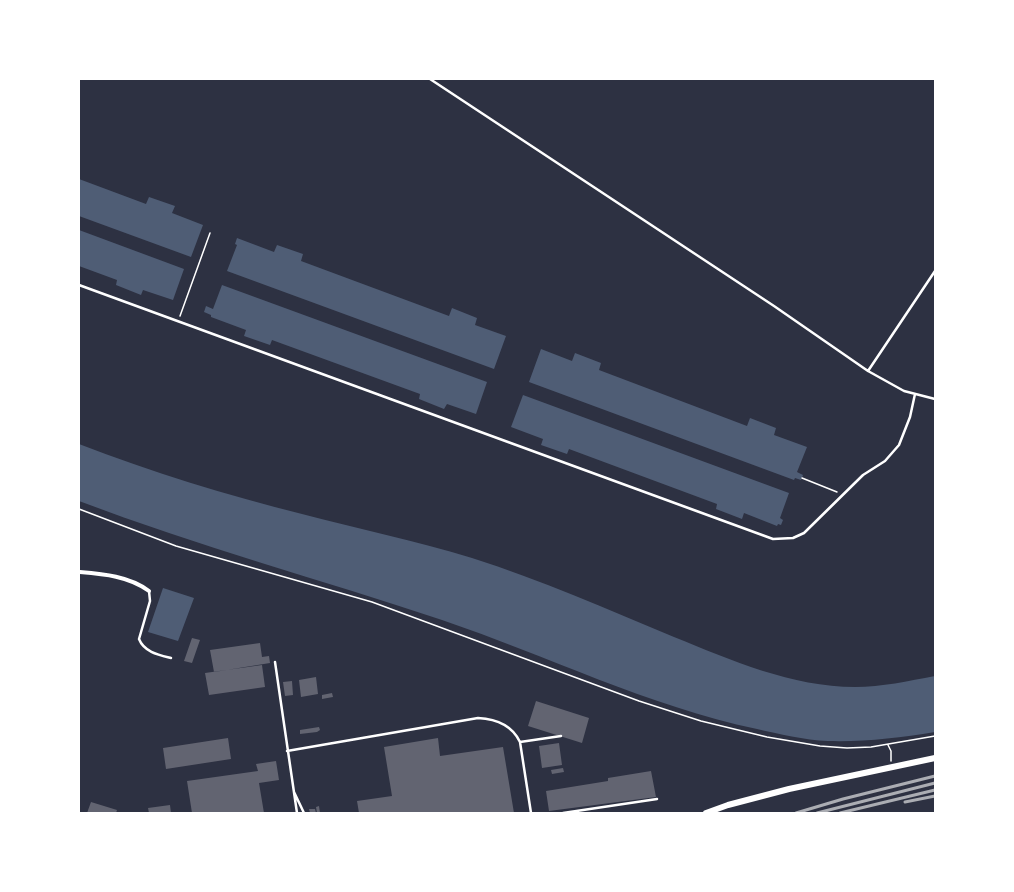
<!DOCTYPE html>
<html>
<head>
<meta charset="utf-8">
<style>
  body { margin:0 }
  #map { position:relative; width:1014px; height:892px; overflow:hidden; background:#2d3142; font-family:"Times New Roman",serif }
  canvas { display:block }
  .frame { position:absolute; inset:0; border:80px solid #fff; pointer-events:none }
</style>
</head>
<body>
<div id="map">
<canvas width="1014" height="892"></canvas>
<div class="frame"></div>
</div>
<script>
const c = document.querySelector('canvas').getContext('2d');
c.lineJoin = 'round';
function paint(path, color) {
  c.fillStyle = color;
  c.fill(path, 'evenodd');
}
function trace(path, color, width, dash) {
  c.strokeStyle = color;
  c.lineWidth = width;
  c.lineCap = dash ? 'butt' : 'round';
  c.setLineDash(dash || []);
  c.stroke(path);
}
const water = new Path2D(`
  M 79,179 L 146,204 L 149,197 L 175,206 L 172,213 L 203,225 L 191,257 L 79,216 Z
  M 79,230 L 184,269 L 173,300 L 143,290 L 141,295 L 116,285 L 117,280 L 79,266 Z
  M 237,238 L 274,252 L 277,245 L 303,254 L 301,261 L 449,316 L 452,308 L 477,318 L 475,325 L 506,336 L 494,369 L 227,271 L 237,245 L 235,244 Z
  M 222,285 L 487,382 L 476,414 L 447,404 L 444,409 L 419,399 L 420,394 L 272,340 L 270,345 L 244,336 L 246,330 L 211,317 L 211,315 L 204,312 L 206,306 L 213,309 Z
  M 541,349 L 572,361 L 575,353 L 601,363 L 599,370 L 747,426 L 750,418 L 776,428 L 774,435 L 807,447 L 797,472 L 803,475 L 801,480 L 795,478 L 794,480 L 529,382 Z
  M 523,395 L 789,493 L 780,518 L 783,520 L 781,525 L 778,524 L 777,526 L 744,513 L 742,519 L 716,509 L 717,504 L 569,449 L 567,454 L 541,445 L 543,439 L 511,427 Z
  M 79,444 C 151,472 227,495 302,514 C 359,529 416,541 472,558 C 541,580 607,609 674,637 C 731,660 792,687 855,687 C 882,687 908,681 935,676 L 935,732 C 899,738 864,742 828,741 C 804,740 779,734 757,729 C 648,706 548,656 442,620 C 322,580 198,546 79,501 Z
  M 163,588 L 194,598 L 178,641 L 148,632 Z`);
const building = new Path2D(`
  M 192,638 L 200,640 L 192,663 L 184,661 Z
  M 260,643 L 262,657 L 269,656 L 270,663 L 214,672 L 210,650 Z
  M 262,665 L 265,687 L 209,695 L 205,673 Z
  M 316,677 L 318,694 L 301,697 L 299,680 Z
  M 292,681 L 293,695 L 285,696 L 283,682 Z
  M 332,693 L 333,697 L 322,699 L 322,695 Z
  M 536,701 L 589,718 L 582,743 L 528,726 Z
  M 319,727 L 320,730 L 317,732 L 300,734 L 300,730 Z
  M 228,738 L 231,759 L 166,769 L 163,748 Z
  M 438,738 L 440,756 L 503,747 L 514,813 L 359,813 L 357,801 L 392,796 L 384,747 Z
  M 559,743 L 562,765 L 542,768 L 539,746 Z
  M 276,761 L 279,780 L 259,783 L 264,813 L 192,813 L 187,781 L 258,771 L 256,764 Z
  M 563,768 L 564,772 L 552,774 L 551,770 Z
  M 651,771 L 656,797 L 549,811 L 546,791 L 608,781 L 608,778 Z
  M 91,802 L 117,810 L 116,813 L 87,813 Z
  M 170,805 L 171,813 L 149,813 L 148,808 Z
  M 319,806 L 320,813 L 317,813 L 316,807 Z
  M 309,809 L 315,809 L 316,813 L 310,813 Z`);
const path = new Path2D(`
  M 180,316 L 210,233
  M 802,478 L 837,492
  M 79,509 L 176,546 L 372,602 L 639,701 L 701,721 L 767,737 L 820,746 L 847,748 L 871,747 L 935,736
  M 888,745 L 891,751 L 891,761`);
const service = new Path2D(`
  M 430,79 L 774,306 L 868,371 L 904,391 L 935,399
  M 79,285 L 773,539 L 793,538 L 804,533 L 863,475 L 885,461 L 899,445 L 910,417 L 915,394
  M 868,371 L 935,271
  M 149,591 L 150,601 L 139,639 C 144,652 159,655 171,658
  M 275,662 L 297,813
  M 520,742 L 561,736
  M 287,751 L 478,718 C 496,719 512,725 520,742 L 531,813
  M 294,792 L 304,813
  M 563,813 L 657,799`);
const minor = new Path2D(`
  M 79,572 C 103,574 129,576 149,591`);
const secondary = new Path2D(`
  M 706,813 L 728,805 L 789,789 L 935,758`);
const rail = new Path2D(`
  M 905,802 L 935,796
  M 796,813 L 843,799 L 935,776
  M 817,813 L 935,783
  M 840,813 L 935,790`);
paint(water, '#4f5d75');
paint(building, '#626471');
trace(path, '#fff', 1.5);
trace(service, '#fff', 2.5);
trace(minor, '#fff', 4);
trace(secondary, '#fff', 6);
trace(rail, '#abadb3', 3);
</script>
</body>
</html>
